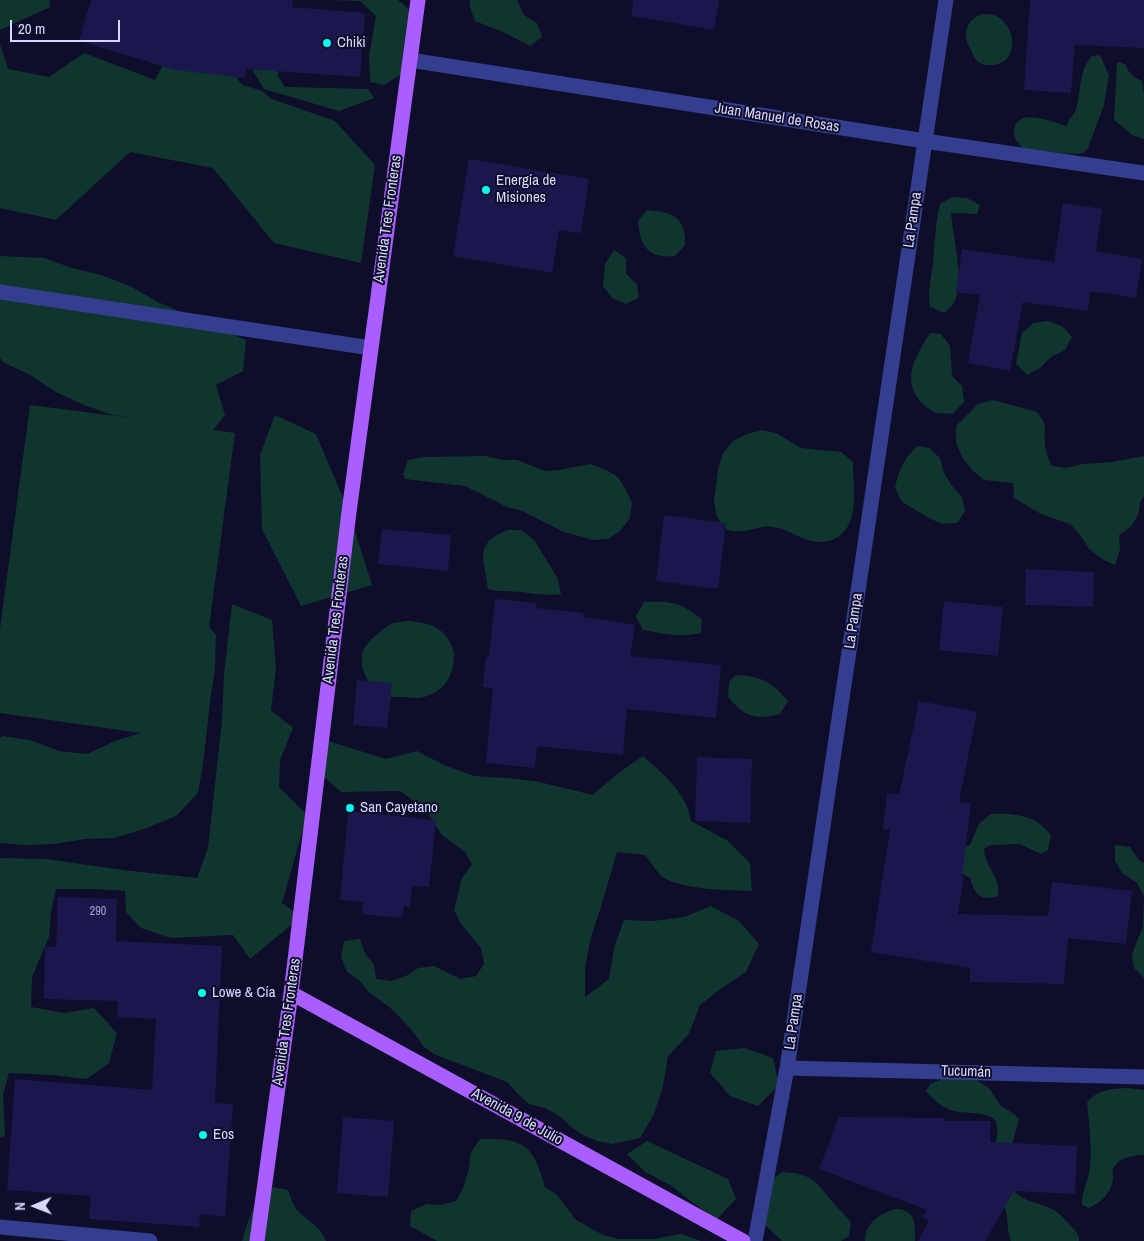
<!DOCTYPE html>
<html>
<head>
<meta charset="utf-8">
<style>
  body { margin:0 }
  #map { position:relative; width:1144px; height:1241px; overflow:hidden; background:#0e0d2a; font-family:"Archivo Narrow",sans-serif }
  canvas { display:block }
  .north { position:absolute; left:10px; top:1181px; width:50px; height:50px; -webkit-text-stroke:4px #0e0d2a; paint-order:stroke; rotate:269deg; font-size:14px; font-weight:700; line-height:20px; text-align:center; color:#d7d8ff }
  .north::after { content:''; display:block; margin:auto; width:18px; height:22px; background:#d7d8ff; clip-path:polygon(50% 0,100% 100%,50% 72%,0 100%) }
  .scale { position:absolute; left:10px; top:20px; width:110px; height:22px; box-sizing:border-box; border:2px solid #d7d8ff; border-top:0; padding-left:6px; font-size:15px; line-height:18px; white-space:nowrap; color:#d7d8ff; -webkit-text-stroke:4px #0e0d2a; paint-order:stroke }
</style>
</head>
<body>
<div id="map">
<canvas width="1144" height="1241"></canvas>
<div class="north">N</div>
<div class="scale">20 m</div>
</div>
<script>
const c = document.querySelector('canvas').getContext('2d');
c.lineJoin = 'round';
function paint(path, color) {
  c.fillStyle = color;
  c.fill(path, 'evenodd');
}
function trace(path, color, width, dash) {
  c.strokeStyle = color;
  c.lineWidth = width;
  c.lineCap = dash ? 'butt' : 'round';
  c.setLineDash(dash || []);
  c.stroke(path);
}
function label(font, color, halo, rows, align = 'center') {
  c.font = font + ' "Archivo Narrow",sans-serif';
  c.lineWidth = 4;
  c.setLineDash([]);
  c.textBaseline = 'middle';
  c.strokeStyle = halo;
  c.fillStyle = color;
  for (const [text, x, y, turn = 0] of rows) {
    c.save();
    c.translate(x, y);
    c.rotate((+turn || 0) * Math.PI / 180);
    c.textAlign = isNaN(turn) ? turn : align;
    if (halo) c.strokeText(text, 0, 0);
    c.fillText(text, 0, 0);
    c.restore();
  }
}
const green = new Path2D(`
  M 0,0 L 49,0 L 50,7 L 0,30 Z
  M 329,0 L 398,0 L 410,10 L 403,73 L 384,85 L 370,82 L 369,56 L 376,16 L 360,1 Z
  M 470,0 L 517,0 L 524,15 L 537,23 L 542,37 L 530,46 L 503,32 L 475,21 L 470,7 Z
  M 983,14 C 988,14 994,14 998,17 C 1011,25 1017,44 1008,57 C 1002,66 985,68 977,61 C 974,58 973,54 971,50 C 962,36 965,19 983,14 Z
  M 178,36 L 229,70 L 243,85 L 262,91 L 272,99 L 335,121 L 375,165 L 361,263 L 274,243 L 213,168 L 130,152 L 56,220 L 0,208 L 0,44 L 8,69 L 49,77 L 84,53 L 155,80 Z
  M 259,47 L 279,51 L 278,76 L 285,87 L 368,89 L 374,98 L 339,111 L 264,89 L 253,71 Z
  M 1100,55 L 1109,75 L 1104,105 L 1088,148 L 1083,153 L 1076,154 L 1025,150 C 1018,143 1011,137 1015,126 C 1022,108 1054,123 1067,126 C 1068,119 1074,115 1076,109 C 1082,90 1078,71 1092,56 Z
  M 1120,62 L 1126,65 C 1129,74 1133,77 1142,81 L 1144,94 L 1144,139 L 1132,135 L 1114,120 L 1117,63 Z
  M 952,197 L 967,198 L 980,205 L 977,214 L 951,213 C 953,235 964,282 955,301 C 953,306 947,310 944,313 L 930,307 C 927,285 933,272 934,252 C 935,235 936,221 940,204 Z
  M 647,210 C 673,212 686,217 685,245 L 675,256 C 648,259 640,246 638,221 Z
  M 614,250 L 626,258 L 626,274 L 637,284 L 639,298 L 626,304 L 612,298 L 603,286 L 605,264 Z
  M 0,256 L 44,258 L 72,268 L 101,275 L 130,286 L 158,302 L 246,340 L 243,371 L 216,385 L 225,415 L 213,430 L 235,433 L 209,627 L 216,635 L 215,668 L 210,702 L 203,764 L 198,793 L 176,816 L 147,828 L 115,838 L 85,839 L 54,844 L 24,845 L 0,843 L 0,738 L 2,736 L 30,740 L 59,751 L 87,754 L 115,741 L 141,733 L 0,713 L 0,629 L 30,405 L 148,420 L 112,415 L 84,405 L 56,392 L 30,375 L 3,362 L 0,358 Z
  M 1048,321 L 1062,326 L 1072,337 L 1065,350 L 1051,357 L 1040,368 L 1027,375 L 1016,363 L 1022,333 L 1033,323 Z
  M 930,333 L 941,334 L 950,346 L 952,376 L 962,386 L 964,402 L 952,414 C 948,413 941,414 937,413 C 922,408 910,391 911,376 C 912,361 922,346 930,333 Z
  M 993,400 L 1037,412 L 1045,424 C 1044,440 1044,452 1052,466 L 1067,468 L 1083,464 L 1112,462 L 1144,456 L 1144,496 C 1140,500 1140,505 1139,511 C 1136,523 1129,529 1119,535 L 1120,550 L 1115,565 L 1102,559 L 1089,549 L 1081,536 L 1070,524 L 1041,514 L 1014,498 L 1013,483 L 984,480 L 972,470 L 962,457 L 956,443 L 956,426 L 978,404 Z
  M 275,415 L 316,434 L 349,512 L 372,585 L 301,606 L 262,529 L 260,455 Z
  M 762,430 L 776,433 L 801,448 L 841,452 L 853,462 C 853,487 861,527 834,539 C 827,542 820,543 812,541 C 797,538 787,528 772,527 C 762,525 752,531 742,531 C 737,532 731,531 727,530 L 717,517 L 714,501 L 718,470 L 723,453 L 733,441 L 747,434 Z
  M 917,446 L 929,448 L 940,458 L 944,473 L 952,486 L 962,497 L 965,511 L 957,523 L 942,524 L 927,517 L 902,502 L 895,488 C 899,470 903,460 917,446 Z
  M 485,456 L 502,460 L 517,460 L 545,471 L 559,470 L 590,464 L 604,469 L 618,477 L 626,490 L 632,503 L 630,518 L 620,531 L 608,539 L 593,540 L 564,532 L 522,511 L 507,507 L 465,486 L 405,479 L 403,474 L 408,460 L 423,457 Z
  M 508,530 L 522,530 L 535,541 L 558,579 L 561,594 C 547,596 535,594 521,592 C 509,591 499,592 488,589 C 485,558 472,544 508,530 Z
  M 644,602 C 673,601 679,602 702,619 L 701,633 C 677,638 666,634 643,630 L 636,616 Z
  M 232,604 L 272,620 L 276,668 L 271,710 L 293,728 L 280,760 L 279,787 L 307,815 L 282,903 L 301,917 L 250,959 L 233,935 L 171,938 L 141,928 L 126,912 L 125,891 L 93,889 L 56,889 L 51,912 L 49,937 L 32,977 L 31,1007 L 64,1013 L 94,1008 L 117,1033 L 109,1063 L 87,1079 L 53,1075 L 9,1073 L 3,1095 L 5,1136 L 0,1138 L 0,858 L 46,859 L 123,870 L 197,878 L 208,848 L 222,720 L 224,674 Z
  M 408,621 C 425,623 438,624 448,639 C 451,644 453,648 454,653 C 454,674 446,691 424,697 C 417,699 408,697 401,697 C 395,697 384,697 379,693 C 368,685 358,666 363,652 C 365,643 384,627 393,623 C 397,622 403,622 408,621 Z
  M 736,675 C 761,676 772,682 788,701 L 780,714 C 755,720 745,717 728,697 L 729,682 Z
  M 328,741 L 386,759 L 417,751 L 444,765 L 474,776 L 505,778 L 535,781 L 593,795 L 617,774 L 643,756 C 663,774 687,793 691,821 L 728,841 L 750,863 L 752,891 C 725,890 690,890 666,879 C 658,875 651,862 645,855 L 617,852 L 600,910 L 591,937 L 585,968 L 585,997 L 609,979 L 614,948 L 624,920 L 653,921 L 684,917 L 711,906 L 739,921 L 759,944 L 746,972 L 722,988 L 700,1005 L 689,1034 L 668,1056 L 663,1086 L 654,1114 L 640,1138 L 612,1144 L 597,1141 L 583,1135 L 570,1126 L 559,1116 L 545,1108 L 529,1104 L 518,1094 L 507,1082 L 436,1055 L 424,1047 L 415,1034 L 394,1011 L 369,992 L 359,980 L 347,972 L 341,957 L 344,941 L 360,939 L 365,953 L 374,965 L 376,979 L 391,981 L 406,976 L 418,968 L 434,966 L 460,979 L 476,976 L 484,964 L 481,948 L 461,924 L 454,910 L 462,878 L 472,865 L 465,852 L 442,835 L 425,809 L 400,791 L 341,792 L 318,772 Z
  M 991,814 C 1013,813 1038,815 1051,836 L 1048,850 L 1041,854 L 1020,844 L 990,845 L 984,849 C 985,867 1002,879 998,896 C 980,902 975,894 970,878 L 957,871 L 963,847 L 970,845 L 979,824 Z
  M 1115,845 L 1130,847 L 1139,860 L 1144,863 L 1144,978 L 1134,968 L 1132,954 L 1143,926 L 1144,896 L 1137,883 L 1123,874 L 1115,861 Z
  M 745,1048 L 773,1058 L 779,1085 L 758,1106 L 730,1096 L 710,1073 L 716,1051 Z
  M 945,1078 L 976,1080 L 989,1088 L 1001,1106 L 1014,1114 L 1019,1119 L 1011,1148 L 995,1146 C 996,1139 999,1129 996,1122 C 991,1110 962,1115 951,1110 C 942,1107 932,1099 926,1091 L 930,1084 Z
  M 1127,1088 L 1144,1090 L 1144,1155 C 1134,1155 1116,1158 1113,1170 C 1112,1172 1113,1175 1113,1178 C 1112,1192 1102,1202 1089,1208 L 1082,1205 C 1081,1192 1089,1180 1090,1167 C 1092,1145 1089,1124 1087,1103 C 1097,1089 1111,1089 1127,1088 Z
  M 480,1139 C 524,1138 533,1144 545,1187 L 557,1195 L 576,1220 L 603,1235 L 619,1239 L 652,1239 L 681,1234 L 701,1241 L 437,1241 L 410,1226 L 411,1211 L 427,1204 L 441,1205 L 456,1201 L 464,1186 L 469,1168 L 471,1152 Z
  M 647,1141 L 728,1179 L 736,1199 L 717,1219 L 693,1203 L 672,1186 L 645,1172 L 627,1154 Z
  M 782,1172 C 808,1173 815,1179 830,1199 C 837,1208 845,1214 851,1223 L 849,1236 L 841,1241 L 782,1241 L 758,1218 L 770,1181 Z
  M 273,1187 L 288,1190 C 291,1198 293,1206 299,1212 C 309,1222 321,1227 326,1241 L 242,1241 L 247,1224 L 259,1195 Z
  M 1013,1190 C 1023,1202 1038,1202 1052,1209 C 1060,1213 1066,1221 1072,1227 C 1076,1232 1080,1235 1079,1241 L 1011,1241 C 1006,1230 1009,1218 1004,1206 Z
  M 896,1209 C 917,1210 915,1225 915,1241 L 865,1241 C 865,1223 880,1213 896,1209 Z`);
const building = new Path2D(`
  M 91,0 L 293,0 L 292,7 L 365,13 L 360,77 L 246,69 L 245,78 L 175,70 L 79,41 Z
  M 633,0 L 719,0 L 714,30 L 632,16 Z
  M 1030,0 L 1144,0 L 1144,48 L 1075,45 L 1071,93 L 1024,90 Z
  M 469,159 L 589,179 L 581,233 L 559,230 L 552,273 L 453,256 Z
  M 1063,203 L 1102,209 L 1096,251 L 1142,259 L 1136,298 L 1090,291 L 1088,311 L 1023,302 L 1010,371 L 968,363 L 980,295 L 956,292 L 962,249 L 1054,262 Z
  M 664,515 L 726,523 L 718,589 L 656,581 Z
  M 382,529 L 451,535 L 448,571 L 378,564 Z
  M 1026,569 L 1094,572 L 1093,607 L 1025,605 Z
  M 495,599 L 537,603 L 536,608 L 584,613 L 583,617 L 635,625 L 630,656 L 721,665 L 716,718 L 627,709 L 623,755 L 537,746 L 535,768 L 486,763 L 493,688 L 483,687 L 486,657 L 489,657 Z
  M 944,601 L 1003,607 L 998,656 L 939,650 Z
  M 357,680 L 392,683 L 387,728 L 353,725 Z
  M 919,701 L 977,712 L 959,802 L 971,803 L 962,877 L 964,877 L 958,914 L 1048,916 L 1052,882 L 1132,891 L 1126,944 L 1068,938 L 1064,984 L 970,982 L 970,968 L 871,952 L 890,830 L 883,829 L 887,793 L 899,795 Z
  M 697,757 L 752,759 L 750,823 L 695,821 Z
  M 348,811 L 436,820 L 429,887 L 412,886 L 410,907 L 404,906 L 402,918 L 362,914 L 363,902 L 340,900 Z
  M 58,897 L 117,899 L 116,941 L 222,946 L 215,1103 L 233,1104 L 225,1217 L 200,1214 L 199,1227 L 89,1219 L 91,1196 L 7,1190 L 15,1079 L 152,1090 L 156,1019 L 117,1017 L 118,1001 L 44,999 L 45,947 L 56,947 Z
  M 343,1117 L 394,1121 L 388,1197 L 337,1193 Z
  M 839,1117 L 945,1118 L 945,1121 L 990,1121 L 990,1142 L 1077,1146 L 1075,1194 L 1014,1191 L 985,1241 L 918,1241 L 929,1221 L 922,1217 L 927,1210 L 819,1169 Z`);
const minor = new Path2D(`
  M 410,60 L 925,141 L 1144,173
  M 0,292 L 371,348
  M 787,1068 L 1144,1077
  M 0,1227 L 150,1241
  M 755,1241 L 787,1068 L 946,0`);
const major = new Path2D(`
  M 291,993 L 743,1241
  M 257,1241 L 291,993 L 349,512 L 418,0`);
const markers = [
  [327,43,5,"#03fff1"],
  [486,190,5,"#03fff1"],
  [350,808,5,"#03fff1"],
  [202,993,5,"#03fff1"],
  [203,1135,5,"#03fff1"]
];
const numberNames = [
  ["290",98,912]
];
const poiNames = [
  ["Chiki",337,43],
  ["Energía de",496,181],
  ["Misiones",496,198],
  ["San Cayetano",360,808],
  ["Lowe & Cía",212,993],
  ["Eos",213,1135]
];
const streetNames = [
  ["Juan Manuel de Rosas",777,118,9],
  ["Avenida Tres Fronteras",388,219,-82],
  ["La Pampa",913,220,-82],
  ["Avenida Tres Fronteras",336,620,-83],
  ["La Pampa",854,621,-82],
  ["Avenida Tres Fronteras",287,1022,-82],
  ["La Pampa",794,1022,-82],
  ["Tucumán",966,1072,2],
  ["Avenida 9 de Julio",517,1117,29]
];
paint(green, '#10352e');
paint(building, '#1a174d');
trace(minor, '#343e8e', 15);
trace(major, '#a95eff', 15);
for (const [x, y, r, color] of markers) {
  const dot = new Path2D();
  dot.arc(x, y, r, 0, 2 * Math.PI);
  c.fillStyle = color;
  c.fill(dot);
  trace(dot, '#0e0d2a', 2);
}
label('12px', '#a8a8d2', null, numberNames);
label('15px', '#d7d8ff', '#0e0d2a', poiNames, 'left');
label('15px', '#d7d8ff', '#0e0d2a', streetNames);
</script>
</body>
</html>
